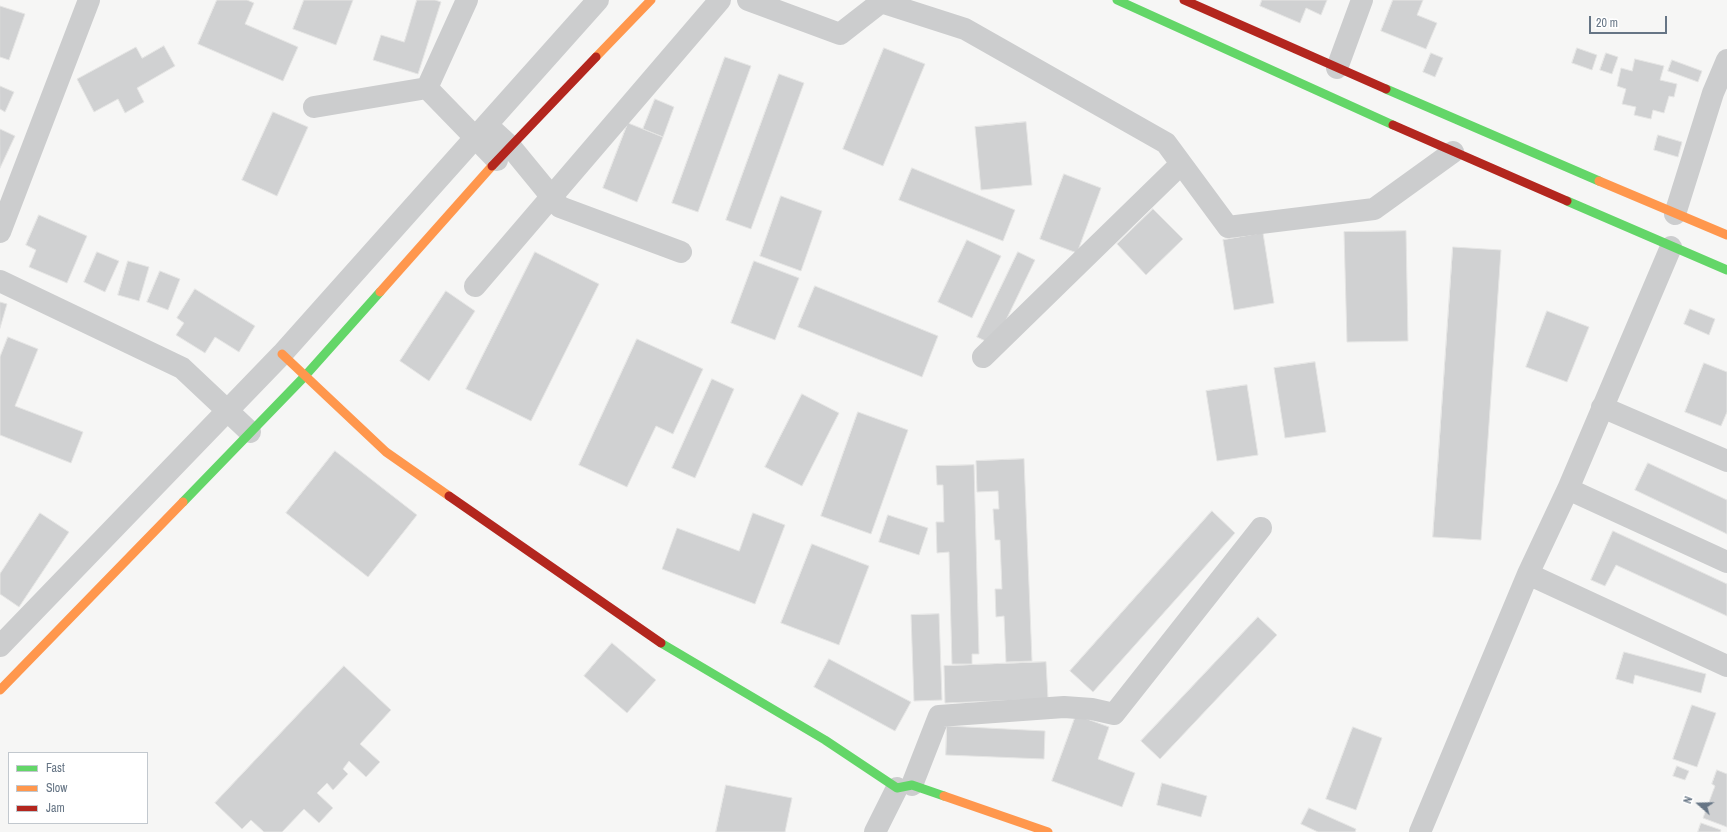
<!DOCTYPE html>
<html>
<head>
<meta charset="utf-8">
<style>
  body { margin:0 }
  #map { position:relative; width:1727px; height:832px; overflow:hidden; background:#f6f6f5; font-family:"Archivo Narrow",sans-serif }
  canvas { display:block }
  .legend { position:absolute; left:8px; top:752px; width:140px; height:72px; box-sizing:border-box; background:#fff; border:1px solid #c2c8ce; margin:0; padding:5px 7px; list-style:none; font-size:12px; color:#667585 }
  .legend li { display:flex; align-items:center; gap:8px; height:20px }
  .legend b { width:20px; border:1px solid #c2c8ce }
  .north { position:absolute; left:1679px; top:784px; width:40px; height:40px; -webkit-text-stroke:3px #fff; paint-order:stroke; rotate:290deg; font-size:11px; font-weight:700; line-height:16px; text-align:center; color:#667585 }
  .north::after { content:''; display:block; margin:auto; width:14px; height:18px; background:#667585; clip-path:polygon(50% 0,100% 100%,50% 72%,0 100%) }
  .scale { position:absolute; left:1589px; top:16px; width:78px; height:18px; box-sizing:border-box; border:2px solid #667585; border-top:0; padding-left:5px; font-size:12px; line-height:14px; white-space:nowrap; color:#667585; -webkit-text-stroke:3px #fff; paint-order:stroke }
</style>
</head>
<body>
<div id="map">
<canvas width="1727" height="832"></canvas>
<ul class="legend">
<li><b style="height:5px;background:#63d668"></b>Fast</li>
<li><b style="height:5px;background:#ff974d"></b>Slow</li>
<li><b style="height:5px;background:#b3261e"></b>Jam</li>
</ul>
<div class="north">N</div>
<div class="scale">20 m</div>
</div>
<script>
const c = document.querySelector('canvas').getContext('2d');
c.lineJoin = 'round';
function paint(path, color) {
  c.fillStyle = color;
  c.fill(path, 'evenodd');
}
function trace(path, color, width, dash) {
  c.strokeStyle = color;
  c.lineWidth = width;
  c.lineCap = dash ? 'butt' : 'round';
  c.setLineDash(dash || []);
  c.stroke(path);
}
const building = new Path2D(`
  M 217,0 L 247,0 L 254,3 L 245,24 L 298,47 L 283,81 L 198,44 Z
  M 304,0 L 353,0 L 336,45 L 293,29 Z
  M 417,0 L 435,0 L 441,2 L 418,74 L 373,60 L 381,35 L 404,42 Z
  M 1262,0 L 1327,0 L 1321,15 L 1306,8 L 1300,23 L 1260,6 Z
  M 1393,0 L 1423,0 L 1417,15 L 1437,23 L 1426,49 L 1381,31 Z
  M 0,6 L 25,14 L 9,60 L 0,57 Z
  M 164,46 L 175,66 L 137,88 L 144,102 L 125,113 L 118,99 L 94,112 L 77,79 L 136,47 L 142,58 Z
  M 884,48 L 925,64 L 883,166 L 843,149 Z
  M 1577,48 L 1597,55 L 1592,70 L 1572,63 Z
  M 1431,53 L 1443,58 L 1435,77 L 1423,72 Z
  M 1606,53 L 1618,57 L 1612,74 L 1600,70 Z
  M 725,57 L 751,66 L 698,212 L 672,203 Z
  M 1635,59 L 1664,66 L 1660,80 L 1677,84 L 1674,97 L 1669,96 L 1664,113 L 1653,110 L 1651,119 L 1634,115 L 1636,107 L 1622,104 L 1626,89 L 1617,86 L 1621,68 L 1632,71 Z
  M 1672,60 L 1702,71 L 1698,82 L 1668,71 Z
  M 779,74 L 804,83 L 751,229 L 726,220 Z
  M 0,86 L 14,92 L 5,112 L 0,109 Z
  M 655,99 L 674,107 L 663,137 L 643,129 Z
  M 273,112 L 308,127 L 277,196 L 242,180 Z
  M 1026,122 L 1032,185 L 981,190 L 975,127 Z
  M 628,123 L 663,137 L 637,202 L 603,188 Z
  M 0,129 L 15,136 L 0,168 Z
  M 1658,135 L 1682,142 L 1678,157 L 1654,150 Z
  M 912,168 L 1015,210 L 1003,241 L 899,200 Z
  M 1064,174 L 1101,188 L 1077,253 L 1040,239 Z
  M 781,196 L 822,211 L 801,271 L 760,256 Z
  M 1153,209 L 1183,239 L 1146,275 L 1117,244 Z
  M 39,215 L 87,236 L 67,283 L 29,267 L 36,250 L 26,245 Z
  M 1406,231 L 1408,341 L 1347,342 L 1344,232 Z
  M 1263,233 L 1274,303 L 1234,310 L 1223,240 Z
  M 967,240 L 1001,256 L 972,318 L 938,302 Z
  M 1453,247 L 1501,250 L 1481,540 L 1433,537 Z
  M 97,252 L 119,261 L 105,292 L 84,282 Z
  M 535,252 L 599,284 L 531,421 L 466,389 Z
  M 1018,252 L 1035,260 L 994,345 L 977,337 Z
  M 128,261 L 149,267 L 139,301 L 118,295 Z
  M 754,261 L 799,278 L 775,340 L 731,323 Z
  M 160,271 L 180,279 L 168,310 L 147,302 Z
  M 815,286 L 938,336 L 922,377 L 798,327 Z
  M 195,289 L 255,326 L 239,352 L 215,337 L 205,353 L 176,335 L 184,323 L 177,318 Z
  M 446,291 L 475,311 L 429,381 L 400,361 Z
  M 0,302 L 7,304 L 0,328 Z
  M 1690,309 L 1715,319 L 1709,335 L 1684,324 Z
  M 1547,311 L 1589,327 L 1567,382 L 1526,367 Z
  M 8,337 L 38,349 L 15,406 L 83,432 L 71,463 L 0,435 L 0,357 Z
  M 637,339 L 703,369 L 673,434 L 656,426 L 627,487 L 579,465 Z
  M 1315,362 L 1326,432 L 1285,438 L 1274,368 Z
  M 1704,363 L 1727,372 L 1727,412 L 1721,426 L 1685,412 Z
  M 712,379 L 734,389 L 695,478 L 672,468 Z
  M 1247,385 L 1258,455 L 1217,461 L 1206,391 Z
  M 802,394 L 839,413 L 802,486 L 765,467 Z
  M 858,412 L 908,430 L 871,534 L 821,516 Z
  M 335,451 L 417,515 L 368,577 L 286,513 Z
  M 1024,459 L 1032,661 L 1006,662 L 1004,616 L 996,617 L 995,589 L 1002,589 L 1000,540 L 995,540 L 993,509 L 999,509 L 998,491 L 977,492 L 976,461 Z
  M 1648,463 L 1727,500 L 1727,534 L 1635,490 Z
  M 974,465 L 979,654 L 972,654 L 972,664 L 952,664 L 949,552 L 937,553 L 936,522 L 944,522 L 943,485 L 937,485 L 936,466 Z
  M 1212,511 L 1235,533 L 1093,692 L 1070,671 Z
  M 40,513 L 69,532 L 19,607 L 0,594 L 0,574 Z
  M 753,513 L 785,525 L 755,604 L 662,569 L 677,528 L 739,551 Z
  M 888,515 L 928,528 L 919,555 L 879,542 Z
  M 1613,531 L 1727,584 L 1727,616 L 1616,565 L 1605,586 L 1591,580 Z
  M 812,544 L 869,566 L 839,645 L 781,623 Z
  M 939,614 L 942,700 L 914,701 L 911,615 Z
  M 1258,617 L 1277,635 L 1160,759 L 1141,741 Z
  M 612,643 L 656,680 L 627,713 L 584,676 Z
  M 1624,652 L 1706,674 L 1701,693 L 1635,675 L 1633,684 L 1616,679 Z
  M 829,659 L 911,702 L 895,731 L 814,687 Z
  M 1046,662 L 1048,699 L 945,703 L 944,666 Z
  M 344,666 L 391,710 L 360,744 L 380,762 L 366,777 L 349,761 L 343,769 L 348,774 L 333,790 L 327,783 L 317,793 L 333,808 L 319,823 L 304,809 L 282,832 L 264,832 L 251,820 L 242,829 L 215,803 Z
  M 1692,705 L 1716,713 L 1697,767 L 1673,759 Z
  M 1076,715 L 1109,727 L 1098,759 L 1135,773 L 1122,807 L 1052,781 Z
  M 947,726 L 1045,731 L 1044,759 L 946,755 Z
  M 1353,727 L 1382,738 L 1356,810 L 1326,799 Z
  M 1677,766 L 1689,771 L 1685,780 L 1673,776 Z
  M 1717,770 L 1727,774 L 1727,827 L 1703,818 L 1715,786 L 1712,784 Z
  M 1162,783 L 1207,796 L 1201,817 L 1157,805 Z
  M 726,785 L 792,798 L 785,832 L 716,832 Z
  M 1309,808 L 1356,829 L 1355,832 L 1318,832 L 1301,824 Z
  M 1701,823 L 1721,830 L 1720,832 L 1698,832 Z`);
const street = new Path2D(`
  M 748,0 L 840,34 L 881,2 L 965,29 L 1166,143 L 1228,227 L 1374,209 L 1453,152
  M 1337,68 L 1362,0
  M 427,88 L 467,0
  M 314,107 L 427,88 L 497,160
  M 487,125 L 510,146 L 560,207 L 681,252
  M 1675,214 L 1713,93 L 1727,60
  M 0,232 L 89,0
  M 0,281 L 182,368 L 250,432
  M 475,286 L 720,0
  M 983,357 L 1181,164
  M 1602,407 L 1727,461
  M 1568,489 L 1727,562
  M 1528,574 L 1727,666
  M 0,646 L 282,354 L 598,0
  M 912,785 L 939,716 L 1064,707 L 1092,709 L 1114,714 L 1261,528
  M 875,832 L 897,788
  M 1420,832 L 1528,574 L 1568,489 L 1671,247`);
const fast = new Path2D(`
  M 1117,0 L 1393,125
  M 1386,89 L 1599,181
  M 1567,201 L 1727,270
  M 183,502 L 305,376 L 380,292
  M 661,643 L 825,740 L 897,788 L 912,785 L 944,796`);
const slow = new Path2D(`
  M 596,57 L 651,0
  M 1599,181 L 1727,235
  M 380,292 L 492,166
  M 282,354 L 386,452 L 449,496
  M 0,690 L 183,502
  M 944,796 L 1048,832`);
const jam = new Path2D(`
  M 1184,0 L 1386,89
  M 1393,125 L 1567,201
  M 492,166 L 596,57
  M 449,496 L 661,643`);
paint(building, '#d0d1d2');
trace(building, '#e5e5e4', 1);
trace(street, '#cccdce', 22);
trace(fast, '#63d668', 9);
trace(slow, '#ff974d', 9);
trace(jam, '#b3261e', 9);
</script>
</body>
</html>
